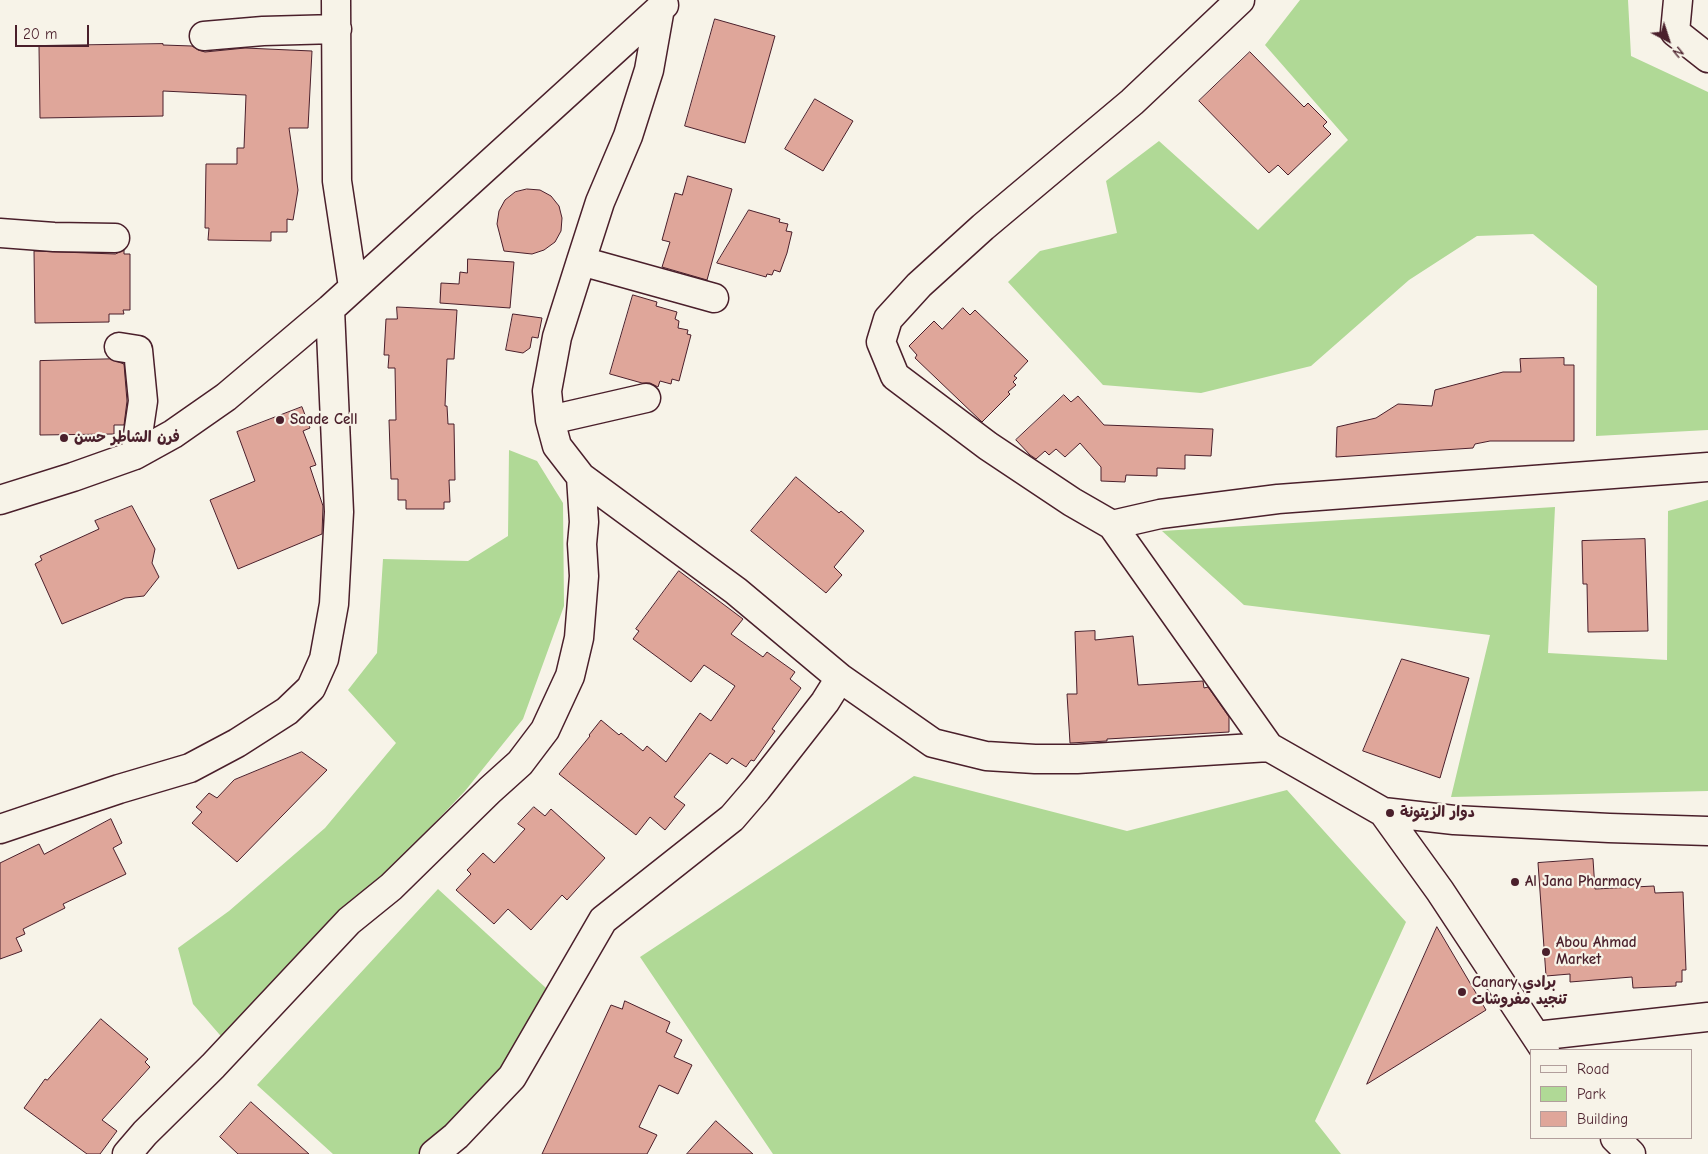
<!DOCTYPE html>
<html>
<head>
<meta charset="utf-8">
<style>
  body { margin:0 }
  #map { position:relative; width:1708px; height:1154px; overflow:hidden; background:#f7f3e8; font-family:"Comic Neue",sans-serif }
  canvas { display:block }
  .legend { position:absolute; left:1530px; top:1049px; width:162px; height:90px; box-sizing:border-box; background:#f7f3e8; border:1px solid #b29e9c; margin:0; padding:6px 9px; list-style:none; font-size:15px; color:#4a1f2b }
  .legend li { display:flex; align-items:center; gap:10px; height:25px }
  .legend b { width:25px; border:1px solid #b29e9c }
  .north { position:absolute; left:1643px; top:15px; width:50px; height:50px; -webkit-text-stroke:4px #f7f3e8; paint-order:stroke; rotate:140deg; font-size:14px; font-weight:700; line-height:20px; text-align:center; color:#4a1f2b }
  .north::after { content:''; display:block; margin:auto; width:18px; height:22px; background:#4a1f2b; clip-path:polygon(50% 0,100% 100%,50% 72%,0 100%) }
  .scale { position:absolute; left:15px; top:25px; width:74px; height:22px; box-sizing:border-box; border:2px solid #4a1f2b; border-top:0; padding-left:6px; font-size:15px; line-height:18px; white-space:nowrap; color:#4a1f2b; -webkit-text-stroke:4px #f7f3e8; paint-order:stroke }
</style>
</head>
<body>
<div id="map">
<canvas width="1708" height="1154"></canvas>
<ul class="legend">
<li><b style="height:6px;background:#f7f3e8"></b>Road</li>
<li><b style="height:14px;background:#b0d996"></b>Park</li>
<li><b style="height:14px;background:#dfa69a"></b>Building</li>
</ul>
<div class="north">N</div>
<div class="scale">20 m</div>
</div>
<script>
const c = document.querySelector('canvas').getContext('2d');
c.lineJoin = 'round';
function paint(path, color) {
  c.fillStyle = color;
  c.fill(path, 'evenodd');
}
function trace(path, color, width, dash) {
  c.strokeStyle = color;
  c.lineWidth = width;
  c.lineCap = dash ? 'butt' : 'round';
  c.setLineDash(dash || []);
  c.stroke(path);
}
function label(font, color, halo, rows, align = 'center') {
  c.font = font + ' "Comic Neue","Playpen Sans Arabic",sans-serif';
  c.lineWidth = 4.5;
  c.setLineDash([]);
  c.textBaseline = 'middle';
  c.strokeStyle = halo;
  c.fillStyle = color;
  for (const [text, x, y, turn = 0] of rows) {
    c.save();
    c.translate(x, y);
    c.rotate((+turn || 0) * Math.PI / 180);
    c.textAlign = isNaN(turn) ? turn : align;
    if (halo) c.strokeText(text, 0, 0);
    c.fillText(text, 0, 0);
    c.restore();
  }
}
const green = new Path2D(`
  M 1300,0 L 1628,0 L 1631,56 L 1708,92 L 1708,430 L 1596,436 L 1597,286 L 1533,234 L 1477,236 L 1409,280 L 1311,366 L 1201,393 L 1103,385 L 1008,282 L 1040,251 L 1117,233 L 1106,181 L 1159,141 L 1258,230 L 1348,140 L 1265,45 Z
  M 509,450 L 537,461 L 563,503 L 564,606 L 523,719 L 465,791 L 226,1042 L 193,1004 L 178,948 L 229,911 L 325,828 L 396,743 L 348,690 L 377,653 L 383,559 L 468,561 L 508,536 Z
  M 1708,500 L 1708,791 L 1451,797 L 1490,635 L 1244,605 L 1162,531 L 1555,507 L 1548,653 L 1667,660 L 1668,511 Z
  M 914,776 L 1127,831 L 1287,790 L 1406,922 L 1315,1121 L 1341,1154 L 773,1154 L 640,957 Z
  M 438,889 L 546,988 L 514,1051 L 442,1139 L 424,1154 L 333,1154 L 257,1085 Z`);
const building = new Path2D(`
  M 715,19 L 775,36 L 745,143 L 685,126 Z
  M 163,44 L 163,45 L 192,46 L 198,50 L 205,52 L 245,48 L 312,51 L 308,128 L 289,128 L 298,190 L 293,220 L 287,219 L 287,232 L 271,232 L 271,241 L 208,240 L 209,228 L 205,228 L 206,164 L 237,164 L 237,148 L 244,148 L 246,95 L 163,91 L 163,116 L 40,118 L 39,46 Z
  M 1250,52 L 1304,107 L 1308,103 L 1327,122 L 1323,126 L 1331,134 L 1288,175 L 1278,165 L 1269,173 L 1199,101 Z
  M 815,99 L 853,121 L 823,171 L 785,149 Z
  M 688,176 L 732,189 L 707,280 L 662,267 L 670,242 L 662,240 L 675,193 L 682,195 Z
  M 527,189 L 540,190 L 551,196 L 559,206 L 562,218 L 561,231 L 555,242 L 544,250 L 532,254 L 504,251 L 497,224 L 499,211 L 505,200 L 515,192 Z
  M 749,210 L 780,219 L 779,222 L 788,224 L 786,231 L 792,232 L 787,253 L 780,272 L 774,270 L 772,275 L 767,274 L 766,277 L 717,263 Z
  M 124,250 L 124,254 L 130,254 L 130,310 L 123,310 L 124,314 L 109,314 L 109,322 L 35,323 L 34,251 L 115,254 Z
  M 468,259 L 514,262 L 510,308 L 440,303 L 441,283 L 459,284 L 460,272 L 467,273 Z
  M 633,295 L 657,302 L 656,306 L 677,312 L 675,319 L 679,321 L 678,328 L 688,330 L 687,334 L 691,335 L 679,381 L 672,379 L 671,384 L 660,381 L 658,387 L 650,383 L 642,383 L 610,374 Z
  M 397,307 L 457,310 L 454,359 L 447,359 L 445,406 L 447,406 L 448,424 L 454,424 L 455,480 L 449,480 L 450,502 L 444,502 L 444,509 L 406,509 L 406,500 L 398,500 L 398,479 L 391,479 L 389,420 L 396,420 L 395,368 L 388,368 L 389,355 L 384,355 L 386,319 L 397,319 Z
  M 963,308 L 970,315 L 975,310 L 1028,361 L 1014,376 L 1017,378 L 1013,382 L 1016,385 L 1008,392 L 1010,394 L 982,422 L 915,358 L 917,355 L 909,346 L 934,321 L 942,329 Z
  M 513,314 L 542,318 L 538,338 L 532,337 L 530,348 L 523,353 L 506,350 Z
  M 1564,358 L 1564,365 L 1574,365 L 1574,441 L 1490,441 L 1475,444 L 1473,448 L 1336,457 L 1337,427 L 1376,418 L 1398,404 L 1432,406 L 1435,390 L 1503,372 L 1521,372 L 1520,359 Z
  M 110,359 L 124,364 L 127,401 L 124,425 L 114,425 L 114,434 L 40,435 L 40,361 Z
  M 1064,395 L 1071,402 L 1078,396 L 1104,425 L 1213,429 L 1211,456 L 1185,455 L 1185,469 L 1157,468 L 1157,476 L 1126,475 L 1125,482 L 1101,481 L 1101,467 L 1080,443 L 1065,457 L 1056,449 L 1049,455 L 1045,451 L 1036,459 L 1030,455 L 1016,440 Z
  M 302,407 L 310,428 L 303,431 L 316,465 L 310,467 L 323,506 L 322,534 L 238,569 L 210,500 L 255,481 L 237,432 Z
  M 796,477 L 839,513 L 841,511 L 864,531 L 834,567 L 842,575 L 826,593 L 751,531 Z
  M 132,506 L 155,549 L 152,563 L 159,577 L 144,596 L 125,598 L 62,624 L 35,564 L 42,560 L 40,556 L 99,529 L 95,521 Z
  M 1645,539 L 1648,631 L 1588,632 L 1587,584 L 1583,584 L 1582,541 Z
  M 679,571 L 743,619 L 731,634 L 763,657 L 767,652 L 795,672 L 790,679 L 801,688 L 772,729 L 775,731 L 754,761 L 751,760 L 746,767 L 732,758 L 727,764 L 710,753 L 674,797 L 685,805 L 665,830 L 650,817 L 636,835 L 559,774 L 590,736 L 589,735 L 601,720 L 619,735 L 621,733 L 643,751 L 647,746 L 666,762 L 700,713 L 711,721 L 735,686 L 704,665 L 691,682 L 633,639 L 639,631 L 636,629 Z
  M 1095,631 L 1095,640 L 1133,636 L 1138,685 L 1203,681 L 1204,688 L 1208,687 L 1229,717 L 1229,732 L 1107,739 L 1107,741 L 1070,743 L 1067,694 L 1077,694 L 1075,632 Z
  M 1402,659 L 1469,678 L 1440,778 L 1363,751 Z
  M 302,752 L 327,770 L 237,862 L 192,823 L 202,812 L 196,807 L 209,793 L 217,798 L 234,780 Z
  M 534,807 L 545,816 L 551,809 L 605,858 L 567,900 L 562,895 L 531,930 L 508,909 L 494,924 L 456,890 L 471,874 L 467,870 L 483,853 L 494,863 L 525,829 L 518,824 Z
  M 111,819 L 122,843 L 113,848 L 126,874 L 63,904 L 65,908 L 23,929 L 25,934 L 16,938 L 22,951 L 0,959 L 0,863 L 39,844 L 44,854 Z
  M 1593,859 L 1595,889 L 1654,886 L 1655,893 L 1683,892 L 1686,970 L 1682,970 L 1682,982 L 1676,982 L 1676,986 L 1633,988 L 1632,977 L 1570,982 L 1570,974 L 1546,976 L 1538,863 Z
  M 1437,927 L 1486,1010 L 1367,1084 Z
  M 625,1001 L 670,1022 L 666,1032 L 682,1040 L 674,1057 L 692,1065 L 678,1094 L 659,1085 L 639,1127 L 657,1135 L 647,1154 L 542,1154 L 611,1005 L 622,1009 Z
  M 101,1019 L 148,1059 L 145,1062 L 150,1067 L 102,1120 L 117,1131 L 100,1154 L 87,1154 L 24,1108 L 45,1079 L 47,1080 Z
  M 251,1102 L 309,1154 L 238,1154 L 220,1137 Z
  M 716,1121 L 753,1154 L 687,1154 Z`);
const minor = new Path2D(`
  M 336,0 L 337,181 L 353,287
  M 1240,0 L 1132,102 L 983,227 L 919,285 L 888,319 L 881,342 L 895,376 L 988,446 L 1072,502 L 1112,525 L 1160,514 L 1278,499 L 1708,467
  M 1678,0 L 1675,32 L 1708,58
  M 660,8 L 649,70 L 628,136 L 600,202 L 581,261 L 557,337 L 547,391 L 550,420 L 557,446 L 581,477 L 736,591 L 840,678 L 933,743 L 986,756 L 1035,759 L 1077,759 L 1269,747
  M 204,36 L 263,31 L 337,29
  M 0,233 L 54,237 L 115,238
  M 581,261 L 714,298
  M 119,347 L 138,350 L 143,401 L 135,455
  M 550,420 L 646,398
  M 0,500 L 73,477 L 135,455 L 173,434 L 226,397 L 330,309 L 664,5
  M 1112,525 L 1269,747 L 1383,812 L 1440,891 L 1545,1050
  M 1383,812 L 1454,820 L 1609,828 L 1708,831
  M 0,829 L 119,789 L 190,768 L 237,743 L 287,711 L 311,688 L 324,659 L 334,604 L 339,512 L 330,309
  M 1536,1036 L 1708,1017
  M 1615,1138 L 1631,1154
  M 127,1154 L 145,1133 L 213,1066 L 349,921 L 391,887 L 490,790 L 520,763 L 545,730 L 570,676 L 579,638 L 584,576 L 582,544 L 584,522 L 581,477
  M 434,1154 L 456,1136 L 512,1077 L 603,920 L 732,818 L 757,789 L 782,757 L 825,702 L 840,678`);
const markers = [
  [280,420,5,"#4a1f2b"],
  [64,438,5,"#4a1f2b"],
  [1390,813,5,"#4a1f2b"],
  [1515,882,5,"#4a1f2b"],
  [1546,952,5,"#4a1f2b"],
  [1462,992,5,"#4a1f2b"]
];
const poiNames = [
  ["Saade Cell",290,420],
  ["فرن الشاطر حسن",74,438],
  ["دوار الزيتونة",1400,813],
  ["Al Jana Pharmacy",1525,882],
  ["Abou Ahmad",1556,943],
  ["Market",1556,960],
  ["Canary برادي",1472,983],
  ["تنجيد مفروشات",1472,1000]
];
paint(green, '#b0d996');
paint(building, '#dfa69a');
trace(building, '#4a1f2b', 1);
trace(minor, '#4a1f2b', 31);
trace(minor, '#f7f3e8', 28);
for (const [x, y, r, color] of markers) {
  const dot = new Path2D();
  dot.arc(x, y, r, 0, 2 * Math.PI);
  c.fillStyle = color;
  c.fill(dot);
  trace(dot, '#f7f3e8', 2);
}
label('bold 15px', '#4a1f2b', '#f7f3e8', poiNames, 'left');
</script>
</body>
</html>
